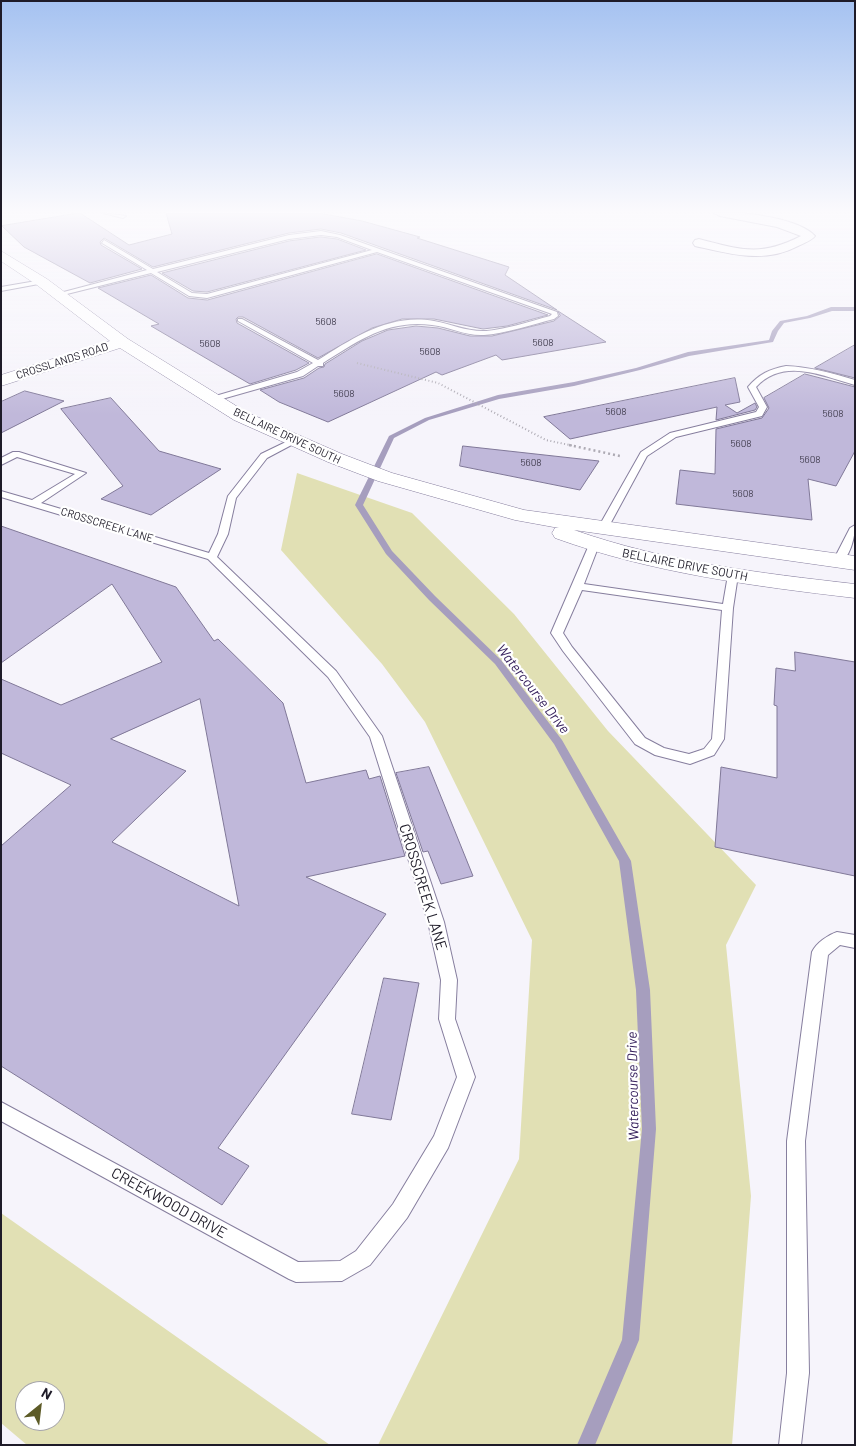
<!DOCTYPE html>
<html>
<head>
<meta charset="utf-8">
<style>
  body { margin:0 }
  #map { position:relative; width:856px; height:1446px; overflow:hidden; background:#f6f4fb; font-family:Barlow,sans-serif }
  canvas { display:block }
  .frame { position:absolute; inset:0; border:2px solid #1e1b28; pointer-events:none }
  .north { position:absolute; left:15px; top:1381px; width:50px; height:50px; box-sizing:border-box; background:#fff; border:1px solid #a5a4a9; border-radius:50%; rotate:29deg; font-size:14px; font-weight:700; line-height:20px; text-align:center; color:#1e1b28 }
  .north::after { content:''; display:block; margin:auto; width:18px; height:22px; background:#5d5b27; clip-path:polygon(50% 0,100% 100%,50% 72%,0 100%) }
</style>
</head>
<body>
<div id="map">
<canvas width="856" height="1446"></canvas>
<div class="frame"></div>
<div class="north">N</div>
</div>
<script>
const c = document.querySelector('canvas').getContext('2d');
c.lineJoin = 'round';
function paint(path, color) {
  c.fillStyle = color;
  c.fill(path, 'evenodd');
}
function trace(path, color, width, dash) {
  c.strokeStyle = color;
  c.lineWidth = width;
  c.lineCap = dash ? 'butt' : 'round';
  c.setLineDash(dash || []);
  c.stroke(path);
}
function label(font, color, halo, rows, align = 'center') {
  c.font = font + ' Barlow,sans-serif';
  c.lineWidth = 4.5;
  c.setLineDash([]);
  c.textBaseline = 'middle';
  c.strokeStyle = halo;
  c.fillStyle = color;
  for (const [text, x, y, turn = 0] of rows) {
    c.save();
    c.translate(x, y);
    c.rotate((+turn || 0) * Math.PI / 180);
    c.textAlign = isNaN(turn) ? turn : align;
    if (halo) c.strokeText(text, 0, 0);
    c.fillText(text, 0, 0);
    c.restore();
  }
}
const green = new Path2D(`
  M 297,473 L 412,513 L 514,614 L 608,731 L 756,885 L 726,945 L 751,1196 L 732,1445 L 378,1445 L 519,1159 L 532,940 L 425,722 L 382,664 L 281,550 Z
  M 1,1213 L 330,1445 L 27,1445 L 1,1423 ZM 25,1391 L 55,1391 L 55,1421 L 25,1421 Z`);
const stream = new Path2D(`
  M 831,307 L 855,307 L 855,311 L 832,311 L 810,318 L 784,323 L 778,331 L 773,342 L 689,356 L 640,370 L 574,386 L 499,399 L 429,420 L 394,438 L 363,505 L 392,551 L 435,596 L 501,660 L 562,740 L 631,861 L 650,990 L 656,1129 L 639,1340 L 595,1445 L 577,1445 L 622,1340 L 642,1129 L 636,990 L 619,861 L 554,744 L 495,664 L 429,600 L 386,554 L 355,505 L 389,436 L 425,418 L 498,395 L 574,382 L 636,368 L 688,352 L 769,340 L 772,331 L 780,321 L 807,316 Z`);
const building = new Path2D(`
  M 80,213 L 129,245 L 172,234 L 166,213 L 319,213 L 362,221 L 420,237 L 417,238 L 509,267 L 505,275 L 557,310 L 341,233 L 321,229 L 289,233 L 153,267 L 104,238 L 100,242 L 101,245 L 142,269 L 90,283 L 24,247 L 2,226 Z
  M 321,237 L 337,239 L 366,250 L 207,292 L 193,291 L 162,273 L 289,241 Z
  M 377,254 L 548,315 L 507,326 L 483,329 L 434,319 L 402,319 L 372,328 L 318,358 L 243,317 L 238,317 L 236,319 L 237,323 L 309,363 L 296,370 L 250,384 L 151,326 L 159,324 L 98,288 L 151,275 L 188,298 L 207,300 Z
  M 558,311 L 606,342 L 502,360 L 496,355 L 442,375 L 436,372 L 328,422 L 279,402 L 260,390 L 304,378 L 319,368 L 324,367 L 325,364 L 362,341 L 388,330 L 416,326 L 438,328 L 470,336 L 492,336 L 554,321 L 560,316 Z
  M 855,345 L 855,378 L 815,368 Z
  M 805,374 L 855,387 L 855,451 L 836,486 L 808,479 L 812,520 L 676,504 L 680,470 L 715,474 L 716,429 L 762,418 L 769,408 L 764,398 Z
  M 735,378 L 740,402 L 725,405 L 737,413 L 755,403 L 757,407 L 755,410 L 716,420 L 717,407 L 570,439 L 544,417 Z
  M 25,391 L 64,401 L 1,433 L 1,402 Z
  M 111,398 L 159,451 L 221,469 L 151,515 L 101,499 L 123,486 L 61,409 Z
  M 463,446 L 599,461 L 580,490 L 460,466 Z
  M 1,526 L 176,587 L 214,641 L 218,639 L 283,703 L 306,783 L 366,770 L 369,779 L 380,776 L 405,856 L 306,877 L 386,914 L 218,1148 L 249,1166 L 222,1205 L 1,1066 L 1,846 L 71,785 L 1,753 L 1,679 L 61,705 L 162,662 L 112,584 L 1,663 ZM 200,699 L 216,784 L 239,906 L 112,842 L 186,771 L 111,739 Z
  M 795,652 L 855,662 L 855,876 L 715,847 L 721,767 L 777,778 L 777,706 L 774,705 L 776,668 L 795,671 Z
  M 429,767 L 473,876 L 441,884 L 428,851 L 423,852 L 396,773 Z
  M 384,978 L 419,983 L 391,1120 L 352,1114 Z`);
const pathFar1 = new Path2D(`
  M 357,363 L 438,383 L 546,440 L 574,446`);
const path = new Path2D(`
  M 569,445 L 620,456`);
const lane = new Path2D(`
  M 103,213 L 126,216 L 123,218 Z
  M 321,231 L 340,235 L 557,312 L 558,316 L 554,319 C 534,324 504,334 484,335 C 465,336 450,327 432,325 C 388,319 358,341 323,363 L 323,366 L 318,366 L 303,376 L 215,401 L 211,399 L 212,397 L 297,372 L 313,363 L 238,321 L 238,319 L 242,319 L 318,360 C 353,338 390,313 434,321 C 451,324 465,331 483,331 C 501,331 531,321 550,316 L 552,314 L 377,252 L 207,298 L 189,296 L 151,273 L 59,296 L 56,294 L 147,270 L 102,243 L 104,240 L 153,269 L 289,235 ZM 321,235 L 337,237 L 372,250 L 207,294 L 192,293 L 157,272 L 289,239 Z
  M 42,280 L 44,281 L 44,283 L 1,291 L 1,287 Z
  M 786,366 C 810,367 832,373 855,380 L 855,385 C 822,376 784,357 756,387 L 767,407 L 762,416 L 676,437 L 647,456 L 608,528 L 603,531 L 600,530 L 598,528 L 641,452 L 670,433 L 756,412 L 759,407 L 748,387 C 759,374 770,369 786,366 Z
  M 292,439 L 299,441 L 267,458 L 236,498 L 228,534 L 217,557 L 336,671 L 382,736 L 444,922 L 457,980 L 455,1019 L 475,1077 L 448,1148 L 407,1218 L 370,1265 L 342,1281 L 296,1282 L 289,1279 L 1,1121 L 1,1102 L 298,1262 L 340,1261 L 356,1251 L 393,1204 L 434,1136 L 457,1077 L 439,1019 L 441,980 L 428,922 L 370,737 L 328,677 L 208,559 L 1,497 L 1,491 L 32,500 L 75,474 L 17,457 L 1,465 L 1,458 L 13,452 L 19,452 L 86,473 L 41,503 L 209,553 L 218,534 L 228,496 L 261,454 Z
  M 855,525 C 855,537 850,559 838,564 L 834,563 L 833,561 L 850,528 Z
  M 594,542 L 599,545 L 584,584 L 723,604 L 728,575 L 733,572 L 738,575 L 733,608 L 724,739 L 714,755 L 690,764 L 655,755 L 635,744 L 563,651 L 551,633 L 589,545 ZM 582,590 L 722,610 L 712,739 L 704,749 L 689,754 L 664,748 L 645,738 L 572,647 L 563,633 Z
  M 837,932 L 855,935 L 855,948 L 840,945 L 828,955 L 805,1141 L 809,1373 L 801,1445 L 779,1445 L 787,1373 L 787,1141 L 812,952 C 816,943 828,935 837,932 Z`);
const street = new Path2D(`
  M 714,213 C 737,210 800,218 815,236 C 811,241 804,243 798,246 C 764,264 731,254 695,246 L 693,243 L 695,240 L 699,239 C 742,250 760,257 801,236 L 777,227 L 720,216 Z`);
const secondary = new Path2D(`
  M 1,251 L 47,279 L 128,339 L 246,412 L 342,454 L 392,473 L 524,510 L 855,556 L 855,570 L 574,530 C 665,562 759,573 855,584 L 855,598 C 753,586 652,573 555,538 L 552,533 L 555,528 L 559,528 L 515,520 L 378,481 L 328,462 L 234,420 L 120,348 L 1,386 L 1,375 L 110,341 L 37,285 L 1,261 Z`);
const numberNames = [
  ["5608",326,322],
  ["5608",543,343],
  ["5608",210,344],
  ["5608",430,352],
  ["5608",344,394],
  ["5608",616,412],
  ["5608",833,414],
  ["5608",741,444],
  ["5608",810,460],
  ["5608",531,463],
  ["5608",743,494]
];
const farStreetnames = [
  ["CROSSLANDS ROAD",62,361,-18],
  ["BELLAIRE DRIVE SOUTH",287,436,25],
  ["CROSSCREEK LANE",107,525,17]
];
const streetNames = [
  ["BELLAIRE DRIVE SOUTH",685,565,11]
];
const waterNames = [
  ["Watercourse Drive",533,689,52],
  ["Watercourse Drive",633,1086,-91]
];
const nearStreetnames = [
  ["CROSSCREEK LANE",423,887,73],
  ["CREEKWOOD DRIVE",169,1203,29]
];
paint(green, '#e1e0b4');
paint(stream, '#a69ebe');
paint(building, '#c0b8da');
trace(building, '#807898', 1);
trace(lane, '#867e9e', 2);
trace(street, '#867e9e', 2);
trace(secondary, '#867e9e', 1);
trace(pathFar1, '#adaab3', 2, [1, 2.5]);
trace(path, '#adaab3', 2.5, [2, 3]);
paint(lane, '#fff');
paint(street, '#fff');
paint(secondary, '#fff');
const sky = c.createLinearGradient(0, 0, 0, 415);
sky.addColorStop(0, '#a5c2f1');
sky.addColorStop(0.51, '#fbfafd');
sky.addColorStop(1, '#fbfafd00');
c.fillStyle = sky;
c.fillRect(0, 0, 856, 415);
label('10px', '#464254', null, numberNames);
label('11px', '#1e1b28', '#fff', farStreetnames);
label('12px', '#1e1b28', '#fff', streetNames);
label('italic 14px', '#37225d', '#fff', waterNames);
label('15px', '#1e1b28', '#fff', nearStreetnames);
</script>
</body>
</html>
